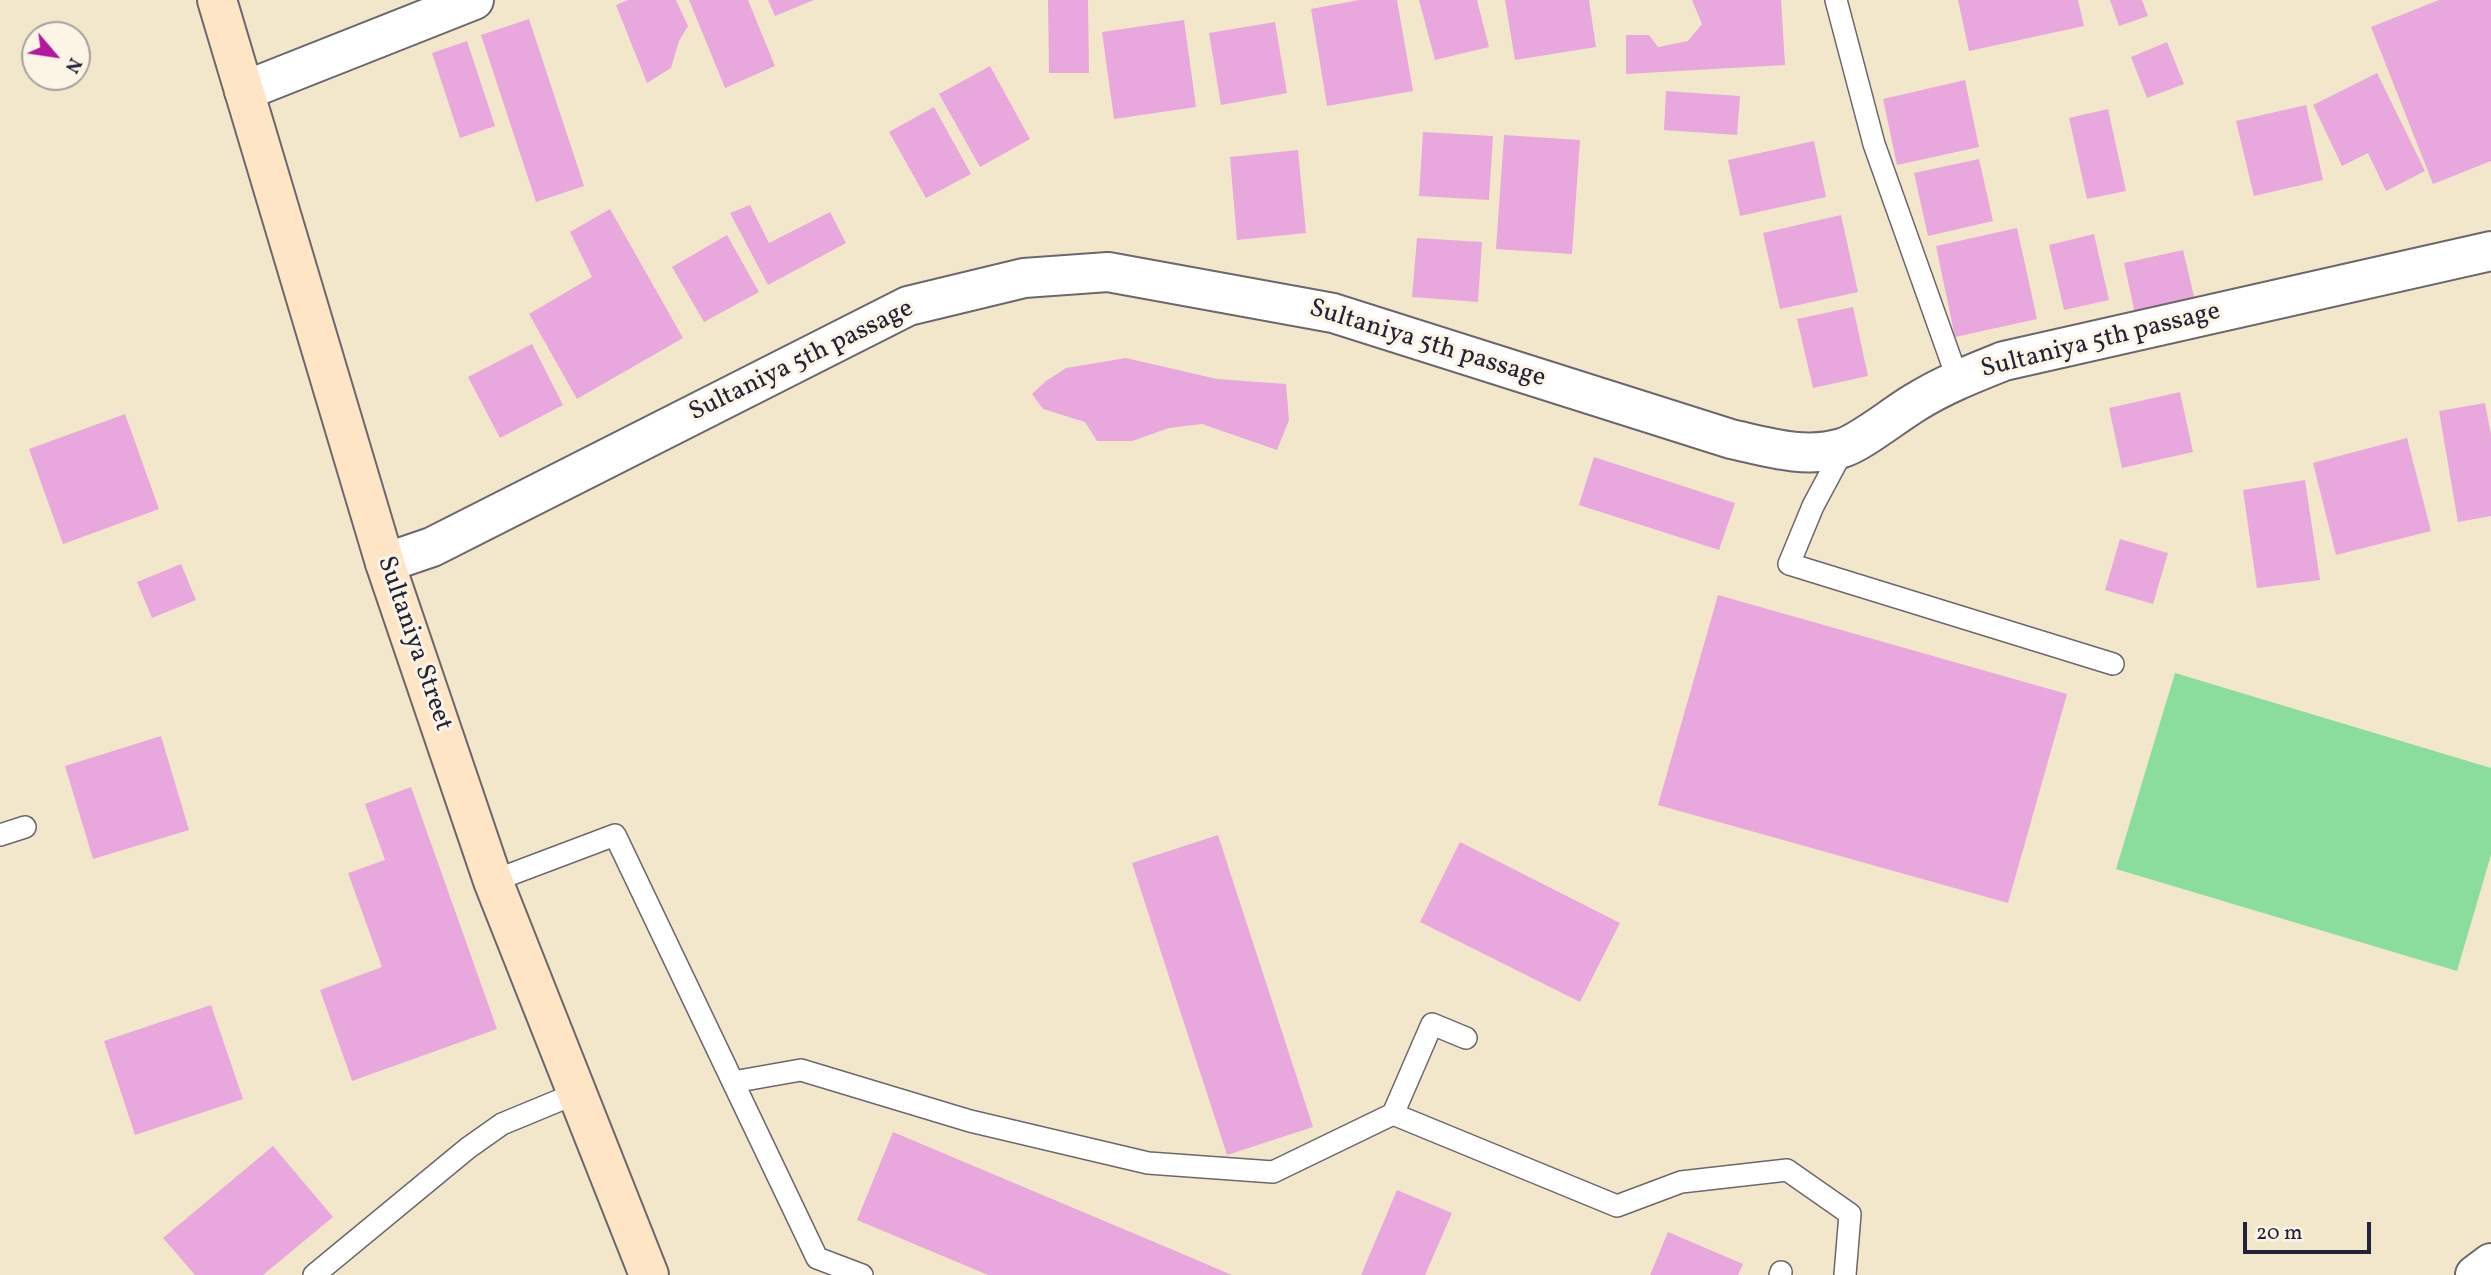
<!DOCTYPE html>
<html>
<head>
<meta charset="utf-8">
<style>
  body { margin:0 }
  #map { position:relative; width:2491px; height:1275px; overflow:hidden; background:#f3e7cb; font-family:Vollkorn,serif }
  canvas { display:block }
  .north { position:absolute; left:21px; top:21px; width:70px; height:70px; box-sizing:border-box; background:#fcf5e5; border:2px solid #a5a1a1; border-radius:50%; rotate:119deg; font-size:19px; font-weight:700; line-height:28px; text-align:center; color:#22223b }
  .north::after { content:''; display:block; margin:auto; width:24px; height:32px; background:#b5179e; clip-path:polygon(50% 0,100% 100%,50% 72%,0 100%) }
  .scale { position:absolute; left:2243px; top:1222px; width:128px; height:32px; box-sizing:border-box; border:4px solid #22223b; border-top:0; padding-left:9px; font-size:21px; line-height:24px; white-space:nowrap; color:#22223b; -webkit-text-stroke:5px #fcf5e5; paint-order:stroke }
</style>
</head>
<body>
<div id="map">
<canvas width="2491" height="1275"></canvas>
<div class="north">N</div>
<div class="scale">20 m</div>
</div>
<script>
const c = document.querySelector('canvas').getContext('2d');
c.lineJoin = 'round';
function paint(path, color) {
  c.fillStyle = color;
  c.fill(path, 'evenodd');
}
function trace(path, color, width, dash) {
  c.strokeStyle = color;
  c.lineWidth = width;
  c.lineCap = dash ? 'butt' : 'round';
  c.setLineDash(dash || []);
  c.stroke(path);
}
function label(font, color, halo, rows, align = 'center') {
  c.font = font + ' Vollkorn,serif';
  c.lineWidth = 6;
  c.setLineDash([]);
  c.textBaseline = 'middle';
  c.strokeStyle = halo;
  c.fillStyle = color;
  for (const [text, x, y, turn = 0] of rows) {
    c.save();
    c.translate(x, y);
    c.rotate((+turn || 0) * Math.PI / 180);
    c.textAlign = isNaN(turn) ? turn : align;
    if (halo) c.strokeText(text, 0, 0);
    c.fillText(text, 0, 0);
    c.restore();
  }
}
const green = new Path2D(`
  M 2175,673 L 2491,768 L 2491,855 L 2457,971 L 2116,869 Z`);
const building = new Path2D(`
  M 628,0 L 676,0 L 688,26 L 679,41 L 671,68 L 647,83 L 616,5 Z
  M 689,0 L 748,0 L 775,66 L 725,88 Z
  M 768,0 L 814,0 L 775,16 Z
  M 1048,0 L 1088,0 L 1089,73 L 1049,73 Z
  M 1359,0 L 1397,0 L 1413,91 L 1327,106 L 1311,9 Z
  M 1419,0 L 1477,0 L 1489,47 L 1435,60 Z
  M 1505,0 L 1589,0 L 1596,47 L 1515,60 Z
  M 1692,0 L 1781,0 L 1785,65 L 1626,74 L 1626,35 L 1649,35 L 1658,47 L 1688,41 L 1702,24 Z
  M 1958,0 L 2078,0 L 2084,26 L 1969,51 Z
  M 2110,0 L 2142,0 L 2148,16 L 2119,26 Z
  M 2439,0 L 2491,0 L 2491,161 L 2433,184 L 2371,27 Z
  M 529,19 L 584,186 L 536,202 L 481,35 Z
  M 1184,20 L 1196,107 L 1114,119 L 1102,32 Z
  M 1275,22 L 1287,93 L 1221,105 L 1209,33 Z
  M 467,41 L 495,126 L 460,138 L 432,53 Z
  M 2167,42 L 2184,84 L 2147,98 L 2131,57 Z
  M 990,66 L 1030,139 L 980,167 L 939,94 Z
  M 2377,73 L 2425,171 L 2386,191 L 2368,153 L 2342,166 L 2313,105 Z
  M 1965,80 L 1979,147 L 1897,165 L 1883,99 Z
  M 1666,91 L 1740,96 L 1737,135 L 1664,130 Z
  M 2306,105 L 2323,180 L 2254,196 L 2236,121 Z
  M 934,107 L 971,174 L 926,198 L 889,132 Z
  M 2108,109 L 2126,191 L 2087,199 L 2069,118 Z
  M 1423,132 L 1493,136 L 1489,200 L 1419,196 Z
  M 1504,135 L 1580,140 L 1572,254 L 1496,249 Z
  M 1814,141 L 1826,197 L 1740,216 L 1728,160 Z
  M 1298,150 L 1306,233 L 1237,240 L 1230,157 Z
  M 1979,159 L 1993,221 L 1928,236 L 1914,173 Z
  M 750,205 L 769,243 L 830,212 L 846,243 L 768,285 L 730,213 Z
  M 610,209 L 683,338 L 577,399 L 529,314 L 592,277 L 570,232 Z
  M 1841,215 L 1858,292 L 1780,309 L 1763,233 Z
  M 2017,228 L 2037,319 L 1955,337 L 1936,246 Z
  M 2094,234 L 2109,300 L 2064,310 L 2049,245 Z
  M 727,235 L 759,292 L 704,322 L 672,267 Z
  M 1417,238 L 1482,242 L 1478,302 L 1412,297 Z
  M 2183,250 L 2196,305 L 2136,318 L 2124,263 Z
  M 1853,307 L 1868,376 L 1813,388 L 1797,319 Z
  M 532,344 L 563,405 L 500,438 L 468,377 Z
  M 1126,358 L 1217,379 L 1286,384 L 1289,420 L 1277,450 L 1202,424 L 1169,428 L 1132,441 L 1097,441 L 1085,422 L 1043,409 L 1032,394 L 1046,381 L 1066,368 Z
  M 2180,392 L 2193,452 L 2122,468 L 2109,408 Z
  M 2485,403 L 2491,435 L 2491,516 L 2458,522 L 2439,411 Z
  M 125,414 L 159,509 L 63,544 L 29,449 Z
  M 2407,438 L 2431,531 L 2336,555 L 2313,463 Z
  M 1594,457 L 1735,503 L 1719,550 L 1579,505 Z
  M 2305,480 L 2320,580 L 2257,588 L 2243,490 Z
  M 2120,539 L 2168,553 L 2153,604 L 2105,590 Z
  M 181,564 L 196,600 L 152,618 L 137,582 Z
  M 1718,595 L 2067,694 L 2008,903 L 1658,805 Z
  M 161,736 L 189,830 L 93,859 L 65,766 Z
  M 411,787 L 497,1029 L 352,1081 L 320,990 L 382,967 L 348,873 L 385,860 L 365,804 Z
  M 1218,835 L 1313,1127 L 1227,1155 L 1132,863 Z
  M 1460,842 L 1620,923 L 1580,1002 L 1420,922 Z
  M 211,1005 L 243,1099 L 135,1135 L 104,1041 Z
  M 893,1132 L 1178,1252 L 1232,1275 L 988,1275 L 857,1220 Z
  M 273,1146 L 333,1217 L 263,1275 L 195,1275 L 163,1238 Z
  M 1397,1190 L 1452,1213 L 1425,1275 L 1361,1275 Z
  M 1668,1232 L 1743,1264 L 1738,1275 L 1650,1275 Z`);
const lane = new Path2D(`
  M 1836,0 L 1874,144 L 1958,380
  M 1844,448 L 1813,506 L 1789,564 L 2113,664
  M 0,835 L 25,827
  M 493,881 L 615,835 L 817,1258 L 862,1275
  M 733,1082 L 801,1070 L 970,1121 L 1148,1163 L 1273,1172 L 1393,1114 L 1617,1206 L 1681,1182 L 1787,1170 L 1850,1214 L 1845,1275
  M 1393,1114 L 1432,1024 L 1466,1038
  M 314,1275 L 468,1148 L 502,1124 L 577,1093
  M 1780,1275 L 1781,1272`);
const street = new Path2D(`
  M 244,91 L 474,0
  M 385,563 L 432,547 L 908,306 L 1024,278 L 1108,272 L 1333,313 L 1731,439 C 1767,447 1805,459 1842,448 C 1860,443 1897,413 1916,402 C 1943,385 1974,373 2004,361 L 2491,251
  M 2475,1275 L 2491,1263`);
const secondary = new Path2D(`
  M 217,0 L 385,563 L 493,881 L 649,1275`);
const streetNames = [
  ["Sultaniya 5th passage",2101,342,-14],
  ["Sultaniya 5th passage",1427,345,17],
  ["Sultaniya 5th passage",802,362,-26],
  ["Sultаniya Street",413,644,71]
];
paint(green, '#8bdd9d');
paint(building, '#e8a8dd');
trace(lane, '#6b676d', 24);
trace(street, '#6b676d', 42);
trace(secondary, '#6b676d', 42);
trace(lane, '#fff', 21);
trace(street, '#fff', 38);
trace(secondary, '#fde5c5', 38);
label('26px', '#22223b', '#fcf5e5', streetNames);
</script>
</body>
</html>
